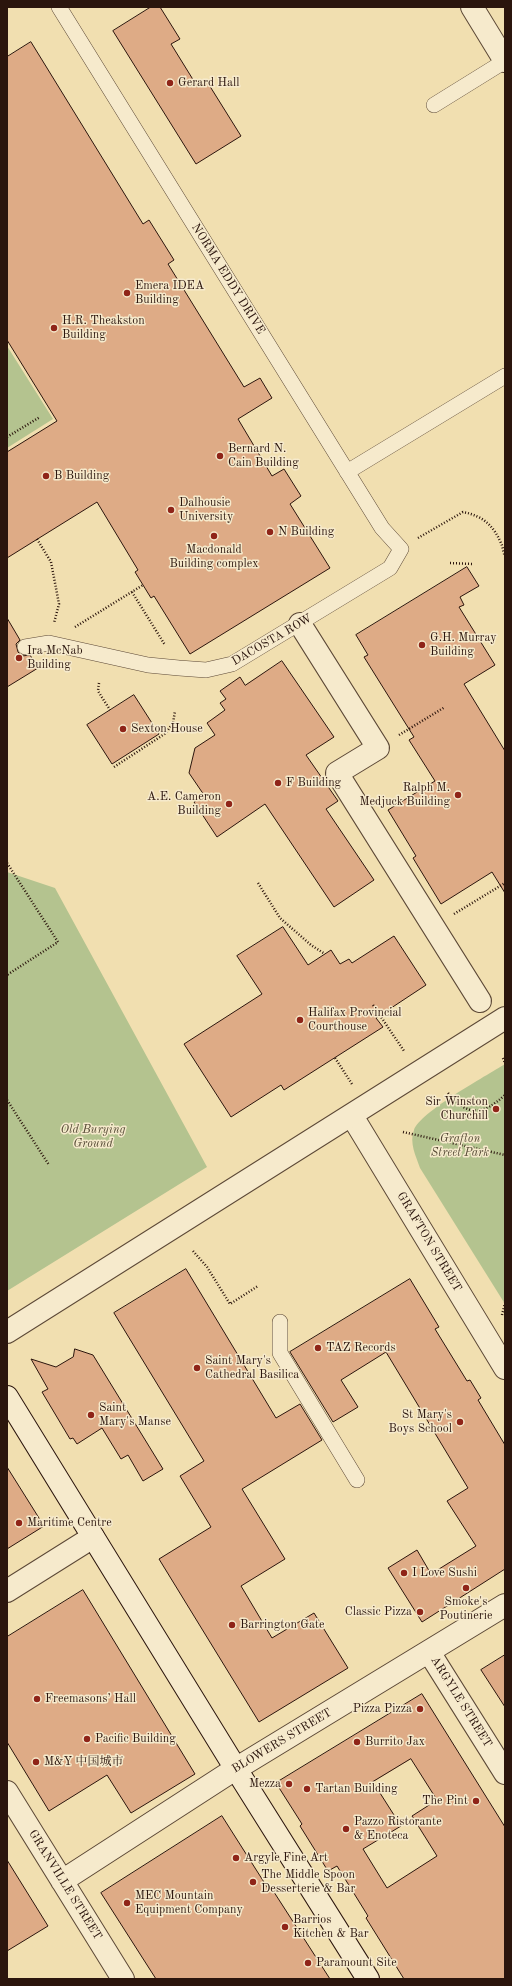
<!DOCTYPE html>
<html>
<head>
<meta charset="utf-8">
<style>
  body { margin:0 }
  #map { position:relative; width:512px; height:1986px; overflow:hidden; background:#f1dfb0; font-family:"Old Standard TT",serif }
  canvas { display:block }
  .frame { position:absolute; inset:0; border:8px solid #2b150d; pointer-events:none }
</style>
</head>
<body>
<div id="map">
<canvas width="512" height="1986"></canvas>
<div class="frame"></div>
</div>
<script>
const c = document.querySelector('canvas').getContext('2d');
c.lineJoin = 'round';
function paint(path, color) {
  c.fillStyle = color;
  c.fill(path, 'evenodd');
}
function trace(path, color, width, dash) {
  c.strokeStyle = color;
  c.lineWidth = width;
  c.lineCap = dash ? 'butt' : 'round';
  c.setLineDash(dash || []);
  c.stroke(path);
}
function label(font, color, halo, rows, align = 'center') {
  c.font = font + ' "Old Standard TT","Noto Serif SC",serif';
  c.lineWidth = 3;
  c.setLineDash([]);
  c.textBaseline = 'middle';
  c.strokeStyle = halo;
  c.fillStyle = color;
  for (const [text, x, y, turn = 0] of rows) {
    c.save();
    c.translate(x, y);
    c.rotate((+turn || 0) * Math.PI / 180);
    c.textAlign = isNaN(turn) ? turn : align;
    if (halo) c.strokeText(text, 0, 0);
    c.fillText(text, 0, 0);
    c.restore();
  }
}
const green = new Path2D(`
  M 7,346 L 53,419 L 7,448 Z
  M 7,872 L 55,888 L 207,1167 L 7,1291 Z
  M 505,1064 L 505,1304 L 420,1168 C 416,1156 409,1143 414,1130 C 420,1112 486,1076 505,1064 Z`);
const building = new Path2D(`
  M 151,7 L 160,7 L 180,39 L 171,44 L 197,86 L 206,80 L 241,136 L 196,164 L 113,31 Z
  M 31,42 L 143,224 L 149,220 L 174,260 L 168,264 L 244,387 L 260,378 L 272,398 L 238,419 L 272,476 L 284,469 L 301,496 L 290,504 L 330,568 L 190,654 L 154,596 L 151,598 L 135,572 L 138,570 L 97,502 L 7,558 L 7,452 L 57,421 L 7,340 L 7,57 Z
  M 467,567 L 479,586 L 460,597 L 464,605 L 459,607 L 495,665 L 464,684 L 505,751 L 505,893 L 492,872 L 441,904 L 413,858 L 416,856 L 388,810 L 435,781 L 409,740 L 414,737 L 364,657 L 368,655 L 356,635 Z
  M 7,618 L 20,640 L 16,644 L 18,652 L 22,656 L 30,655 L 38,668 L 7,687 Z
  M 282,661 L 334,737 L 306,755 L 338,801 L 326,809 L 374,880 L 334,907 L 265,804 L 217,837 L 194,802 L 204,795 L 189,773 L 195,748 L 215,735 L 207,723 L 225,710 L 220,703 L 226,699 L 220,691 L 240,677 L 245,685 Z
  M 134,695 L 159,734 L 112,764 L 87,725 Z
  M 283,927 L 308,965 L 331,950 L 340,964 L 349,959 L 352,963 L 394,936 L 426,985 L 376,1018 L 383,1027 L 284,1090 L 281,1085 L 231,1117 L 184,1044 L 262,994 L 237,956 Z
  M 186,1269 L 276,1418 L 300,1404 L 322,1440 L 242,1489 L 285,1559 L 241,1586 L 272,1638 L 314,1613 L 348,1668 L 259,1722 L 159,1559 L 211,1527 L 180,1476 L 204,1461 L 114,1313 Z
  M 410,1279 L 439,1327 L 435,1329 L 467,1381 L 470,1380 L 481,1398 L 478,1400 L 505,1445 L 505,1569 L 422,1622 L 388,1568 L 417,1550 L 431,1574 L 476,1546 L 447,1501 L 468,1488 L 386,1352 L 341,1380 L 358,1407 L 333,1422 L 290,1352 Z
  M 75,1349 L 93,1355 L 163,1469 L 143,1481 L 128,1455 L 121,1459 L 102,1428 L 77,1444 L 73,1438 L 70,1439 L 42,1392 L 48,1389 L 31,1359 L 56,1367 L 73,1357 Z
  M 7,1467 L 44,1526 L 7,1549 Z
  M 83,1590 L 195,1774 L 131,1813 L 107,1775 L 49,1811 L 7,1742 L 7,1637 Z
  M 505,1655 L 505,1707 L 481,1670 Z
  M 422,1694 L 505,1827 L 505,1979 L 404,1979 L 366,1918 L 368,1916 L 337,1866 L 328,1871 L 300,1826 L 302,1824 L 276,1783 ZM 411,1759 L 437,1800 L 412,1816 L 437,1856 L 387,1888 L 363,1849 L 401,1826 L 373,1782 Z
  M 222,1816 L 269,1890 L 272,1889 L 330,1979 L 156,1979 L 101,1893 Z
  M 7,1860 L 48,1926 L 7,1951 Z`);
const path = new Path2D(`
  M 7,437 L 40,417
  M 418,538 L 463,512 C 483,516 493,525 501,543 C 503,547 503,552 505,556
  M 37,539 L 51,562 L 59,604 L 54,623
  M 450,563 L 473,564
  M 132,592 L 165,645
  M 75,627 L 143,585
  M 99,683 L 98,691 L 110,710
  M 399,735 L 445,707
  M 114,767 L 166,733 L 173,723 L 175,711
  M 7,863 L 58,942 L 7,975
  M 258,883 L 280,918 L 311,945 L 325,954
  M 454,914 L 505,883
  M 373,1005 L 404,1051
  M 335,1058 L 352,1084
  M 503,1058 L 505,1063
  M 448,1093 C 468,1117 483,1115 505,1095
  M 7,1100 L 49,1165
  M 403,1132 L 505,1155
  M 193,1251 L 207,1267 L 230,1304 L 258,1286
  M 502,1315 L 505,1303`);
const service = new Path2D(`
  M 434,105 L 505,61
  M 347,472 L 505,376
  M 25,647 L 49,643 L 148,665 L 179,668 L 206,670 L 232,664 L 390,568 L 401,549 L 382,528 L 59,7
  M 280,1322 L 280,1353 L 357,1480`);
const pedestrian = new Path2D(`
  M 300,624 L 378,748 L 337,773 L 480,1001`);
const minor = new Path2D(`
  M 352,1116 L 505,1368
  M 7,1591 L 93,1537
  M 429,1652 L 505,1773
  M 7,1792 L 123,1979
  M 62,1881 L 229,1773 L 505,1605`);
const tertiary = new Path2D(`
  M 472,7 L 505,61
  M 7,1332 L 505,1018`);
const secondary = new Path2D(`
  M 7,1397 L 236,1769 L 368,1979`);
const markers = [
  [170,83,4,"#8f2418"],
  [127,293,4,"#8f2418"],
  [54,328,4,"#8f2418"],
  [220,456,4,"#8f2418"],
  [46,476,4,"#8f2418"],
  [171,510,4,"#8f2418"],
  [270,532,4,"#8f2418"],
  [214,536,4,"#8f2418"],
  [422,645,4,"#8f2418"],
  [19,658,4,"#8f2418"],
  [123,729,4,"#8f2418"],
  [278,783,4,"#8f2418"],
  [458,795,4,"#8f2418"],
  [229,804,4,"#8f2418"],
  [300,1020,4,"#8f2418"],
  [496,1109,4,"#8f2418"],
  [318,1348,4,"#8f2418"],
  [197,1368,4,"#8f2418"],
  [91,1415,4,"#8f2418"],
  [460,1422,4,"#8f2418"],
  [19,1523,4,"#8f2418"],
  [404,1573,4,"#8f2418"],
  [466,1588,4,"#8f2418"],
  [420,1612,4,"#8f2418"],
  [232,1625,4,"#8f2418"],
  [37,1699,4,"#8f2418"],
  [420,1709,4,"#8f2418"],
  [87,1739,4,"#8f2418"],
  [357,1742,4,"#8f2418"],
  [36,1762,4,"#8f2418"],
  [289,1784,4,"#8f2418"],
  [307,1789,4,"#8f2418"],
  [476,1801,4,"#8f2418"],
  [346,1829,4,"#8f2418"],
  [236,1858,4,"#8f2418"],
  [253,1882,4,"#8f2418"],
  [127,1903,4,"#8f2418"],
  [285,1927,4,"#8f2418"],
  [308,1963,4,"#8f2418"]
];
const poiNames = [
  ["Gerard Hall",178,83],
  ["Emera IDEA",135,286],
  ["Building",135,300],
  ["H.R. Theakston",62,321],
  ["Building",62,335],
  ["Bernard N.",228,449],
  ["Cain Building",228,463],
  ["B Building",54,476],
  ["Dalhousie",179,503],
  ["University",179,517],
  ["N Building",278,532],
  ["Macdonald",214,550,"center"],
  ["Building complex",214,564,"center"],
  ["G.H. Murray",430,638],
  ["Building",430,652],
  ["Ira McNab",27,651],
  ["Building",27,665],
  ["Sexton House",131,729],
  ["F Building",286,783],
  ["Ralph M.",450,788,"right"],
  ["Medjuck Building",450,802,"right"],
  ["A.E. Cameron",221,797,"right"],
  ["Building",221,811,"right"],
  ["Halifax Provincial",308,1013],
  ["Courthouse",308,1027],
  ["Sir Winston",488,1102,"right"],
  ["Churchill",488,1116,"right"],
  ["TAZ Records",326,1348],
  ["Saint Mary's",205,1361],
  ["Cathedral Basilica",205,1375],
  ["Saint",99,1408],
  ["Mary's Manse",99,1422],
  ["St Mary's",452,1415,"right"],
  ["Boys School",452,1429,"right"],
  ["Maritime Centre",27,1523],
  ["I Love Sushi",412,1573],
  ["Smoke's",466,1602,"center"],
  ["Poutinerie",466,1616,"center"],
  ["Classic Pizza",412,1612,"right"],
  ["Barrington Gate",240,1625],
  ["Freemasons’ Hall",45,1699],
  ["Pizza Pizza",412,1709,"right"],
  ["Pacific Building",95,1739],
  ["Burrito Jax",365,1742],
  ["M&Y 中国城市",44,1762],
  ["Mezza",281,1784,"right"],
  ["Tartan Building",315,1789],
  ["The Pint",468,1801,"right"],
  ["Pazzo Ristorante",354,1822],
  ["& Enoteca",354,1836],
  ["Argyle Fine Art",244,1858],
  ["The Middle Spoon",261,1875],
  ["Desserterie & Bar",261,1889],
  ["MEC Mountain",135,1896],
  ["Equipment Company",135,1910],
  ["Barrios",293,1920],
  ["Kitchen & Bar",293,1934],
  ["Paramount Site",316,1963]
];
const streetNames = [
  ["NORMA EDDY DRIVE",228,279,58],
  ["DACOSTA ROW",272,640,-30],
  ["GRAFTON STREET",429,1242,59],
  ["ARGYLE STREET",461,1702,58],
  ["BLOWERS STREET",282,1741,-31],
  ["GRANVILLE STREET",65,1885,58]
];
const parkNames = [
  ["Old Burying",93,1130],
  ["Ground",93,1144],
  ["Grafton",460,1139],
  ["Street Park",460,1153]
];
paint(green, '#b4c38f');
paint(building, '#deab86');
trace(building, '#2b150d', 1);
trace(service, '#5c4836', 16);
trace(pedestrian, '#5c4836', 24);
trace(minor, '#5c4836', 24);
trace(tertiary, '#5c4836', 24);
trace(secondary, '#2b150d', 24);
trace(path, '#2b150d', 2.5, [1, 2]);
trace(service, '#f6eacc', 15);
trace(pedestrian, '#f6eacc', 22);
trace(minor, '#f6eacc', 22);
trace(tertiary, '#f6eacc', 22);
trace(secondary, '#f6eacc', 22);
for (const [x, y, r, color] of markers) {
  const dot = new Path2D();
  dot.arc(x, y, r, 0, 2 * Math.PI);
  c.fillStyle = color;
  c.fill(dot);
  trace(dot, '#f6eacc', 1.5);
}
label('12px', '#2b150d', '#f6eacc', poiNames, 'left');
label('12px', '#2b150d', '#f6eacc', streetNames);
label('italic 12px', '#544934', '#f6eacc', parkNames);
</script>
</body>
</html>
